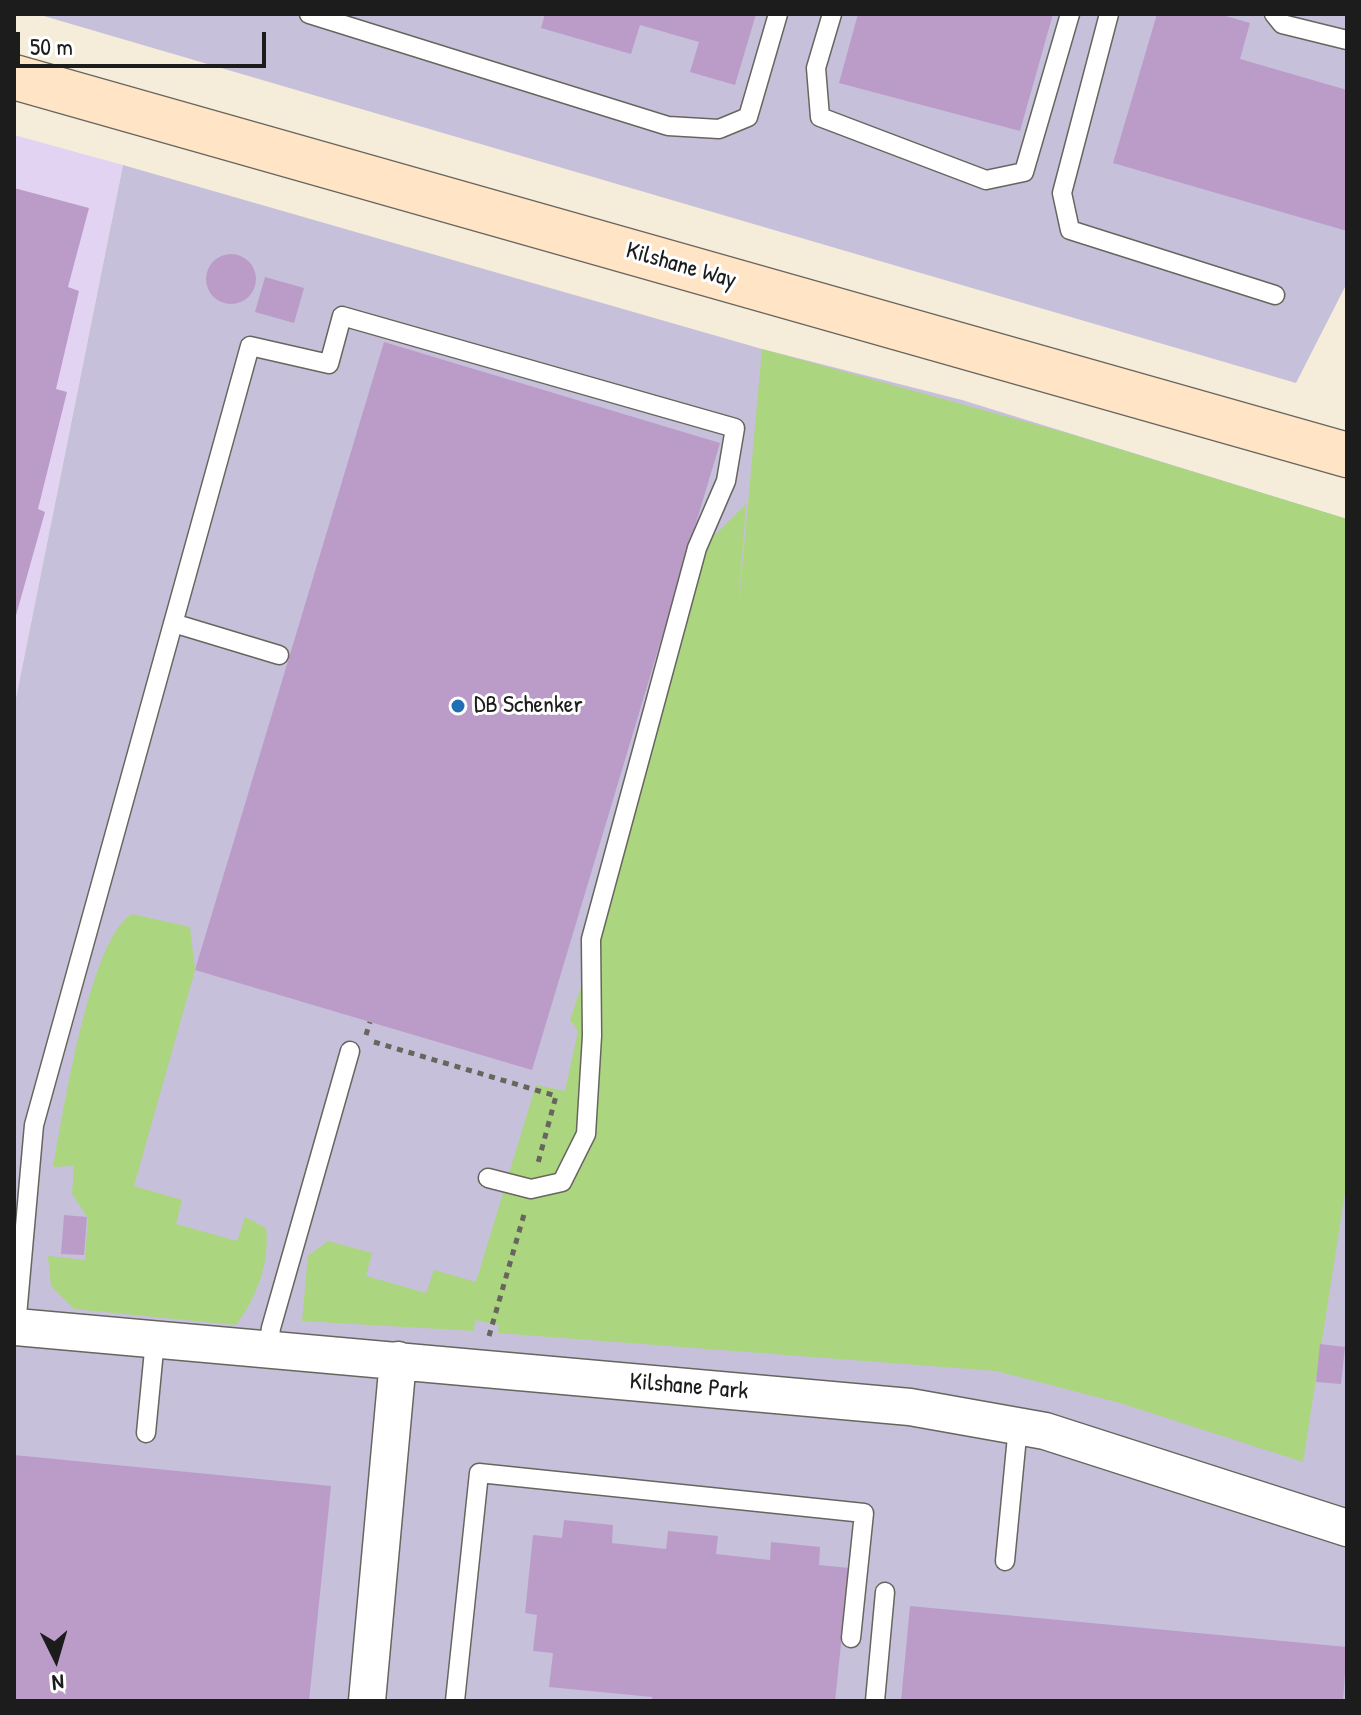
<!DOCTYPE html>
<html>
<head>
<meta charset="utf-8">
<style>
  body { margin:0 }
  #map { position:relative; width:1361px; height:1715px; overflow:hidden; background:#f5edda; font-family:"Patrick Hand",sans-serif }
  canvas { display:block }
  .frame { position:absolute; inset:0; border:16px solid #1c1c1c; pointer-events:none }
  .north { position:absolute; left:16px; top:1619px; width:80px; height:80px; -webkit-text-stroke:6px #fff; paint-order:stroke; rotate:175deg; font-size:22px; font-weight:700; line-height:32px; text-align:center; color:#1c1c1c }
  .north::after { content:''; display:block; margin:auto; width:28px; height:36px; background:#1c1c1c; clip-path:polygon(50% 0,100% 100%,50% 72%,0 100%) }
  .scale { position:absolute; left:16px; top:32px; width:250px; height:36px; box-sizing:border-box; border:4px solid #1c1c1c; border-top:0; padding-left:10px; font-size:24px; line-height:28px; white-space:nowrap; color:#1c1c1c; -webkit-text-stroke:6px #fff; paint-order:stroke }
</style>
</head>
<body>
<div id="map">
<canvas width="1361" height="1715"></canvas>
<div class="frame"></div>
<div class="north">N</div>
<div class="scale">50 m</div>
</div>
<script>
const c = document.querySelector('canvas').getContext('2d');
c.lineJoin = 'round';
function paint(path, color) {
  c.fillStyle = color;
  c.fill(path, 'evenodd');
}
function trace(path, color, width, dash) {
  c.strokeStyle = color;
  c.lineWidth = width;
  c.lineCap = dash ? 'butt' : 'round';
  c.setLineDash(dash || []);
  c.stroke(path);
}
function label(font, color, halo, rows, align = 'center') {
  c.font = font + ' "Patrick Hand",sans-serif';
  c.lineWidth = 6;
  c.setLineDash([]);
  c.textBaseline = 'middle';
  c.strokeStyle = halo;
  c.fillStyle = color;
  for (const [text, x, y, turn = 0] of rows) {
    c.save();
    c.translate(x, y);
    c.rotate((+turn || 0) * Math.PI / 180);
    c.textAlign = isNaN(turn) ? turn : align;
    if (halo) c.strokeText(text, 0, 0);
    c.fillText(text, 0, 0);
    c.restore();
  }
}
const built = new Path2D(`
  M 14,135 L 123,165 L 14,708 Z`);
const industrial = new Path2D(`
  M 37,14 L 1347,14 L 1347,283 L 1296,383 Z
  M 123,165 L 762,349 L 962,400 L 1347,519 L 1347,1701 L 14,1701 L 14,708 Z`);
const green = new Path2D(`
  M 762,349 L 1070,434 L 1347,519 L 1347,1180 L 1303,1462 L 1120,1403 L 996,1371 L 498,1333 L 499,1325 L 475,1320 L 474,1331 L 302,1321 L 308,1256 L 328,1241 L 372,1253 L 366,1276 L 426,1293 L 434,1270 L 476,1282 L 536,1085 L 565,1091 L 578,1031 L 570,1020 L 613,891 L 709,541 L 746,504 L 738,614 Z
  M 132,914 L 190,927 L 195,970 L 134,1186 L 182,1200 L 176,1224 L 237,1241 L 245,1217 L 266,1228 C 270,1263 257,1297 236,1325 L 74,1309 L 51,1286 L 48,1256 L 85,1260 L 88,1218 L 72,1194 L 74,1166 L 53,1167 C 63,1115 89,939 132,914 Z`);
const building = new Path2D(`
  M 545,14 L 756,14 L 735,85 L 690,72 L 699,42 L 640,25 L 631,54 L 541,28 Z
  M 858,14 L 1053,14 L 1020,131 L 839,83 Z
  M 1157,14 L 1219,14 L 1250,23 L 1240,59 L 1347,90 L 1347,231 L 1113,163 Z
  M 14,188 L 89,208 L 68,287 L 79,291 L 56,389 L 67,392 L 38,509 L 45,512 L 15,619 Z
  M206 279a25 25 0 1 1 50 0a25 25 0 1 1-50 0Z
  M 265,277 L 304,288 L 294,323 L 255,312 Z
  M 384,342 L 720,443 L 532,1070 L 195,970 Z
  M 64,1215 L 87,1217 L 84,1255 L 61,1254 Z
  M 1320,1344 L 1345,1347 L 1341,1384 L 1316,1382 Z
  M 14,1455 L 331,1486 L 309,1701 L 14,1701 Z
  M 564,1520 L 613,1525 L 612,1543 L 666,1549 L 668,1531 L 718,1536 L 716,1554 L 770,1560 L 771,1542 L 820,1547 L 819,1565 L 849,1568 L 835,1701 L 652,1701 L 652,1697 L 549,1687 L 553,1653 L 533,1651 L 537,1615 L 525,1613 L 533,1535 L 562,1538 Z
  M 910,1606 L 1347,1647 L 1343,1701 L 901,1701 Z`);
const path = new Path2D(`
  M 366,1035 L 370,1022
  M 374,1042 L 556,1096 L 538,1163
  M 489,1336 L 525,1211`);
const lane = new Path2D(`
  M 309,14 L 668,126 L 719,129 L 748,117 L 778,14
  M 832,14 L 816,68 L 820,117 L 986,180 L 1024,172 L 1070,14
  M 1109,14 L 1062,193 L 1070,230 L 1275,295
  M 1274,14 L 1282,24 L 1347,40
  M 173,623 L 279,655
  M 16,1327 L 34,1125 L 250,346 L 329,364 L 342,316 L 735,428 L 726,481 L 697,548 L 591,939 L 592,1036 L 586,1134 L 562,1182 L 531,1189 L 488,1178
  M 268,1350 L 271,1328 L 350,1051
  M 146,1433 L 155,1340
  M 1005,1561 L 1018,1426
  M 455,1701 L 479,1473 L 864,1513 L 851,1638
  M 875,1701 L 885,1592`);
const street = new Path2D(`
  M 16,1327 L 910,1407 L 1045,1431 L 1347,1528
  M 367,1701 L 398,1360`);
const secondary = new Path2D(`
  M 14,77 L 1347,455`);
const markers = [
  [458,706,8,"#1f6fb2"]
];
const streetNames = [
  ["Kilshane Way",681,266,16],
  ["Kilshane Park",689,1387,5]
];
const poiNames = [
  ["DB Schenker",474,706]
];
paint(built, '#e3d3f2');
paint(industrial, '#c6c0da');
paint(green, '#acd580');
paint(building, '#bb9cc9');
trace(lane, '#68655e', 21);
trace(street, '#68655e', 39);
trace(secondary, '#68655e', 47);
trace(path, '#68655e', 5, [6, 6]);
trace(lane, '#fff', 18);
trace(street, '#fff', 36);
trace(secondary, '#ffe4c6', 44);
for (const [x, y, r, color] of markers) {
  const dot = new Path2D();
  dot.arc(x, y, r, 0, 2 * Math.PI);
  c.fillStyle = color;
  c.fill(dot);
  trace(dot, '#fff', 3);
}
label('24px', '#1c1c1c', '#fff', streetNames);
label('24px', '#1c1c1c', '#fff', poiNames, 'left');
</script>
</body>
</html>
